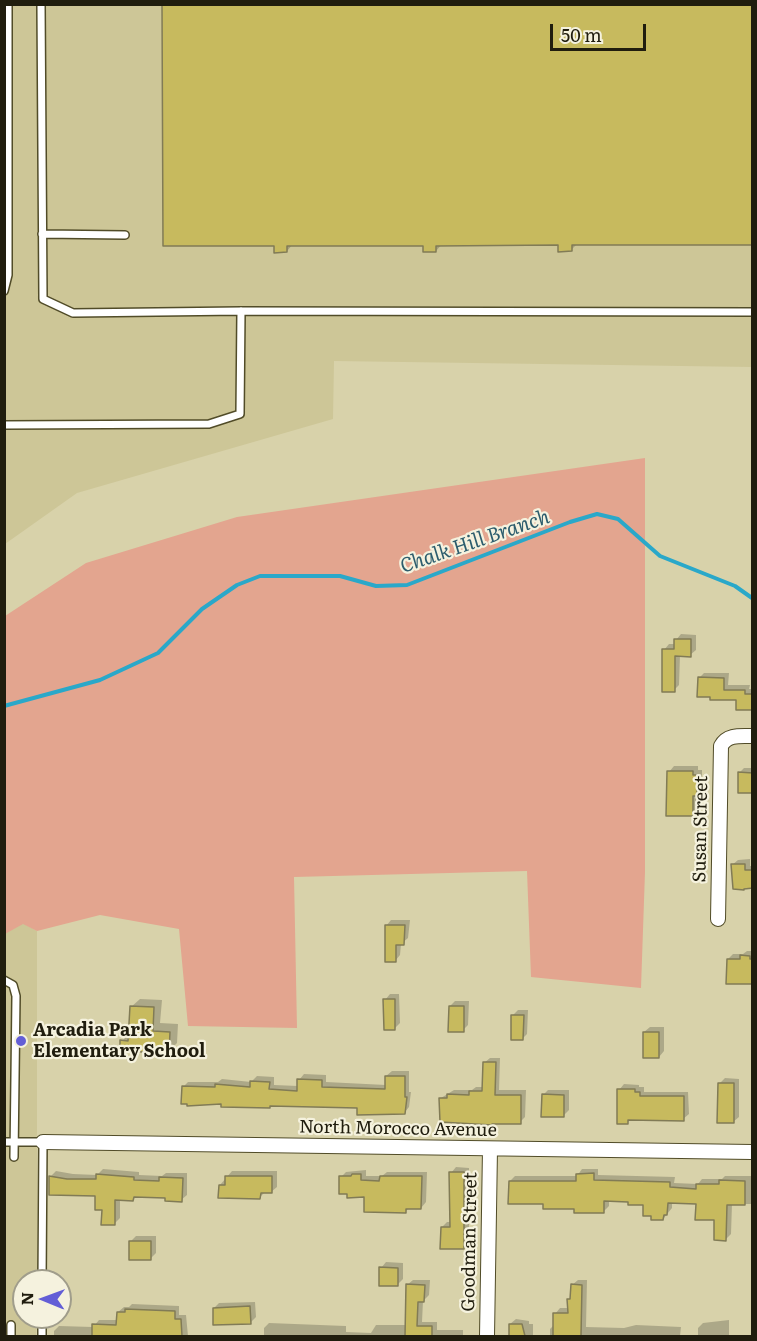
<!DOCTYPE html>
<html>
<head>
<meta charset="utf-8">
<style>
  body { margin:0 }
  #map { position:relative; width:757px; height:1341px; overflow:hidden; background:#d8d2aa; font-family:Literata,serif }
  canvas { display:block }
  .frame { position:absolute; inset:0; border:6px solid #201d0e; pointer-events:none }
  .north { position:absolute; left:12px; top:1269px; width:60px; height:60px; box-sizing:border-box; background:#f5f2de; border:2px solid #a09d8b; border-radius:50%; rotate:271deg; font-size:16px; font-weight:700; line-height:24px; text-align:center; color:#201d0e }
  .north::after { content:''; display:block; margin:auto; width:21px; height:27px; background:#635ed6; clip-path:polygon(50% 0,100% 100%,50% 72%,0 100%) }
  .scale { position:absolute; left:550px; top:24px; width:96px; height:27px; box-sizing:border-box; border:3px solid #201d0e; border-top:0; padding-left:8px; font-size:18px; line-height:21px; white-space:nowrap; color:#201d0e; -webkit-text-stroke:4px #f5f2de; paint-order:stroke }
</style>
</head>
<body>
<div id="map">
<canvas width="757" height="1341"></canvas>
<div class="frame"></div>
<div class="north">N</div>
<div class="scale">50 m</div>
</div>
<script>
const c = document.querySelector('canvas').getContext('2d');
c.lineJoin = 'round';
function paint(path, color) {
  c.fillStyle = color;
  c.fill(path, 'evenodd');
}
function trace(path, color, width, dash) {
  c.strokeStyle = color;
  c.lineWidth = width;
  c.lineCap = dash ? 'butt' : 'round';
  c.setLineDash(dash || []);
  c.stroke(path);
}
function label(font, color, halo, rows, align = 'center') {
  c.font = font + ' Literata,serif';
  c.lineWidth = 4.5;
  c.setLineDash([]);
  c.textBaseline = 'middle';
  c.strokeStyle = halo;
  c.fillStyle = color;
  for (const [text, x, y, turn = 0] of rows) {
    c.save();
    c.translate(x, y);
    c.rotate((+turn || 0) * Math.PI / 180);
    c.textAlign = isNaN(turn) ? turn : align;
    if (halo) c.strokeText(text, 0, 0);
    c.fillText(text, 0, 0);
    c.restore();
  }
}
const built = new Path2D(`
  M 5,5 L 752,5 L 752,367 L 334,361 L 333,419 L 77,493 L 5,544 Z
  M 23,923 L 37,931 L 37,1281 L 24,1281 L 24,1317 L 37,1317 L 36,1336 L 5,1336 L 4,934 Z`);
const green = new Path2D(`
  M 645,458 L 645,872 L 641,988 L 531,977 L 527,871 L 294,877 L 297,1028 L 188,1026 L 179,929 L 100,915 L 37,931 L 23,924 L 5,934 L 5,616 L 86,563 L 237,517 Z`);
const shadow = new Path2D(`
  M 164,4 L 752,4 L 752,243 L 577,244 L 571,250 L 559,250 L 559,244 L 442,244 L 436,251 L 424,251 L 424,244 L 293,244 L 287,251 L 275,251 L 276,244 L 164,245 Z
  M 681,634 L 696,635 L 696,650 L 690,655 L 680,655 L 679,685 L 674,690 L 664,650 L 669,644 L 676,644 L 676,640 Z
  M 704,673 L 729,673 L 728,685 L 750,685 L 749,689 L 752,689 L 752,708 L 699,678 Z
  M 674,766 L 698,766 L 698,770 L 702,770 L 702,789 L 698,793 L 698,809 L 693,814 L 669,772 Z
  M 744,768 L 752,768 L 752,791 L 739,773 Z
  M 750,859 L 750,866 L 752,866 L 752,887 L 732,865 L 738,860 Z
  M 391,920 L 410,920 L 408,938 L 401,944 L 400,955 L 395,961 L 386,926 Z
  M 747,951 L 752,951 L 752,983 L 728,959 L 733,954 L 743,954 Z
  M 390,994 L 399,994 L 400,1023 L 394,1029 L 385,1000 Z
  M 140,999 L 162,1000 L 160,1023 L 178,1024 L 177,1043 L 169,1051 L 122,1041 L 130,1033 L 131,1007 Z
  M 455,1001 L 469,1001 L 468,1025 L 463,1030 L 450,1006 Z
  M 518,1010 L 528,1010 L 527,1034 L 522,1039 L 513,1015 Z
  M 650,1027 L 664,1027 L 664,1051 L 659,1057 L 644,1032 Z
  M 490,1058 L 500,1058 L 499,1090 L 526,1090 L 525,1117 L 520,1122 L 441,1098 L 454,1090 L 472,1090 L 476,1087 L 484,1087 L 484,1063 Z
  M 392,1071 L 409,1071 L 409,1092 L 411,1092 L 409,1107 L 404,1113 L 359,1107 L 222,1102 L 183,1087 L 188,1082 L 218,1082 L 222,1079 L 251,1082 L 257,1076 L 274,1077 L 274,1085 L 298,1086 L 299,1080 L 304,1074 L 326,1075 L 326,1082 L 386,1085 L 386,1076 Z
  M 725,1078 L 739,1079 L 739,1117 L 733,1122 L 719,1084 Z
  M 624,1084 L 639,1085 L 639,1087 L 644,1087 L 644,1092 L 688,1092 L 689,1114 L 683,1119 L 632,1118 L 627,1123 L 619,1090 Z
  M 548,1090 L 569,1090 L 569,1110 L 563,1116 L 543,1095 Z
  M 456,1167 L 469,1168 L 469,1243 L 464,1248 L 442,1227 L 447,1222 L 451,1222 L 451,1173 Z
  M 103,1169 L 139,1172 L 139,1175 L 162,1176 L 166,1173 L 187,1173 L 187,1195 L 181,1200 L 166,1197 L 136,1196 L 133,1199 L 120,1199 L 120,1218 L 114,1224 L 103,1209 L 97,1194 L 51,1176 L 56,1171 L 73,1174 L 97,1175 Z
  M 582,1169 L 598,1169 L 598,1175 L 675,1177 L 674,1183 L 698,1184 L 702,1179 L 722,1179 L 725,1176 L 752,1176 L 752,1244 L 752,1204 L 732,1204 L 731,1234 L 726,1239 L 716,1218 L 697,1202 L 672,1201 L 672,1208 L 663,1219 L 652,1215 L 645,1204 L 630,1200 L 609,1200 L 609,1206 L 604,1211 L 544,1203 L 510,1181 L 515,1176 L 577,1176 Z
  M 366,1170 L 366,1176 L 382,1176 L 387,1172 L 427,1172 L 426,1202 L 421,1208 L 410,1207 L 405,1212 L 366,1196 L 341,1177 L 346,1172 Z
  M 232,1171 L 277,1171 L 277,1187 L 271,1192 L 265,1192 L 260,1197 L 220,1185 Z
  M 136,1236 L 156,1236 L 156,1253 L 151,1258 L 131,1241 Z
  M 386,1262 L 403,1263 L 403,1279 L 398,1284 L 381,1268 Z
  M 413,1280 L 430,1280 L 429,1295 L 423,1301 L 422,1322 L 437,1322 L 437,1330 L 463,1330 L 463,1335 L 465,1336 L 264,1336 L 264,1328 L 269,1323 L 346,1326 L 346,1332 L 371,1333 L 376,1325 L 407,1325 L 407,1285 Z
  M 578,1280 L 587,1280 L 586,1327 L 624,1328 L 636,1325 L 681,1327 L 680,1336 L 550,1336 L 550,1329 L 554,1325 L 555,1314 L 560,1308 L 570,1308 L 569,1300 L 571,1297 L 572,1285 Z
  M 255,1302 L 256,1317 L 250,1323 L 214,1308 L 219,1303 Z
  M 132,1304 L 179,1306 L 179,1315 L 186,1315 L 188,1336 L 54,1336 L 54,1331 L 59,1326 L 93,1327 L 99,1320 L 118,1320 L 118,1312 L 124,1307 L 129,1307 Z
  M 516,1319 L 529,1321 L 529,1324 L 533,1324 L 533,1336 L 510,1336 L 510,1324 Z
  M 729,1320 L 729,1336 L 698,1336 L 698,1328 L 703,1323 Z`);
const stream = new Path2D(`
  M 4,706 L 100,680 L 158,653 L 202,609 L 237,585 L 260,576 L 340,576 L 376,586 L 407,585 L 570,522 L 597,514 L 618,519 L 660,556 L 735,586 L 752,598`);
const building = new Path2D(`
  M 162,4 L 753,4 L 753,245 L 572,245 L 572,251 L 558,252 L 558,245 L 436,246 L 436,252 L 423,252 L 423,246 L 287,246 L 287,252 L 274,253 L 274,246 L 163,246 Z
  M 674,639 L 691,639 L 691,657 L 675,656 L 675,692 L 662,692 L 662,649 L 674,649 Z
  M 698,677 L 724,678 L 724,690 L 745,690 L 745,694 L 753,694 L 753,710 L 736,710 L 736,700 L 710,700 L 710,697 L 697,697 Z
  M 667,771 L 693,771 L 693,775 L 697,775 L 697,796 L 693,796 L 693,816 L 666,816 Z
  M 738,772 L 753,773 L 753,793 L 738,793 Z
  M 731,864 L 745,864 L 745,870 L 753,870 L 753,888 L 744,889 L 744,890 L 733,889 Z
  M 385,925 L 405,925 L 404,945 L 396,945 L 396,962 L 385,962 Z
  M 740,955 L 750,956 L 750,959 L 753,959 L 753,984 L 726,984 L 727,959 L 740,959 Z
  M 383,999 L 395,999 L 395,1030 L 384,1030 Z
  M 130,1006 L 154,1007 L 153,1031 L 170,1032 L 169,1053 L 120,1051 L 120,1040 L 128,1041 Z
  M 449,1006 L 464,1006 L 464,1032 L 448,1032 Z
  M 511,1015 L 524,1015 L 523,1040 L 511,1040 Z
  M 643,1032 L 659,1032 L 659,1058 L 643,1058 Z
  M 483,1062 L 496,1062 L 495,1095 L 521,1095 L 521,1124 L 492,1124 L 492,1125 L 440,1122 L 439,1098 L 447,1098 L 447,1094 L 469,1095 L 469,1091 L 482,1091 Z
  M 385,1076 L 405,1076 L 405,1097 L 407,1097 L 405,1114 L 357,1115 L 357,1108 L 270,1106 L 270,1108 L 221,1107 L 221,1104 L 187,1106 L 187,1104 L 181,1104 L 182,1086 L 215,1087 L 215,1084 L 250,1087 L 250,1081 L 270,1082 L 269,1089 L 297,1091 L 297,1079 L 322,1080 L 322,1087 L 385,1089 Z
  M 718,1083 L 734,1083 L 734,1123 L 717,1123 Z
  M 617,1089 L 635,1089 L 635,1092 L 640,1092 L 640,1096 L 684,1096 L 684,1121 L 628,1120 L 628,1124 L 617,1124 Z
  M 542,1094 L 564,1095 L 564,1117 L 541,1117 Z
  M 449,1172 L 464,1172 L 464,1249 L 440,1249 L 441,1227 L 450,1227 Z
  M 594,1173 L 594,1180 L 670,1182 L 670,1187 L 696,1189 L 696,1184 L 719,1184 L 719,1180 L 745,1181 L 745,1205 L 727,1205 L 726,1241 L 714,1240 L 714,1220 L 695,1220 L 696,1204 L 668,1203 L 667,1215 L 664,1215 L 663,1220 L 651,1220 L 651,1216 L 643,1216 L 643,1205 L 628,1205 L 628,1202 L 604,1201 L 604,1213 L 574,1213 L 574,1209 L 543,1209 L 543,1204 L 508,1204 L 509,1181 L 576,1181 L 576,1174 Z
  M 96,1174 L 134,1177 L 134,1180 L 159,1181 L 159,1177 L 183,1178 L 182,1202 L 165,1201 L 165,1198 L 134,1197 L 133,1201 L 115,1200 L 115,1225 L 101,1225 L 102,1210 L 95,1210 L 95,1196 L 49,1195 L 49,1176 L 67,1179 L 96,1179 Z
  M 352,1174 L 361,1174 L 361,1180 L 379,1181 L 380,1176 L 422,1176 L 421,1209 L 406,1209 L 406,1213 L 364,1212 L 364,1197 L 347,1198 L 347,1194 L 339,1194 L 339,1176 L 351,1176 Z
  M 225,1176 L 272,1176 L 272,1193 L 261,1193 L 260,1199 L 218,1198 L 219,1185 L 225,1185 Z
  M 129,1241 L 151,1241 L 151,1260 L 129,1260 Z
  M 379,1267 L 398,1268 L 398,1286 L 379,1286 Z
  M 406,1284 L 425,1285 L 424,1302 L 418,1302 L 417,1326 L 432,1326 L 432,1336 L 405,1336 Z
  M 571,1284 L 582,1285 L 581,1336 L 553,1336 L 553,1313 L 568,1313 L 567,1299 L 570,1299 Z
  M 250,1306 L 251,1324 L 213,1325 L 213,1308 Z
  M 125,1309 L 175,1311 L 175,1319 L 181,1319 L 182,1336 L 92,1336 L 92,1324 L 116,1325 L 117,1312 L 125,1312 Z
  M 509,1324 L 522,1324 L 525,1336 L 509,1336 Z`);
const lane = new Path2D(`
  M 41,4 L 43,299 L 73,313 L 241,311 L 752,312
  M 42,234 L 125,235
  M 4,291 L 8,275 L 8,4
  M 4,425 L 209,424 L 240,414 L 241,311
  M 4,980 L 13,985 L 16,996 L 14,1157
  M 4,1142 L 43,1142 L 42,1281
  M 11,1336 L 11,1325
  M 42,1336 L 42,1317`);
const street = new Path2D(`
  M 718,919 L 721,746 C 727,734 741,736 752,736
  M 43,1142 L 752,1152
  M 487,1336 L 490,1149`);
const markers = [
  [21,1041,6,"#635ed6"]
];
const streetNames = [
  ["Susan Street",701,829,-89],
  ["North Morocco Avenue",398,1129,1],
  ["Goodman Street",470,1242,-89]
];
const poiNames = [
  ["Arcadia Park",33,1031],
  ["Elementary School",33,1052]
];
const waterNames = [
  ["Chalk Hill Branch",475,542,-19]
];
paint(built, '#cdc697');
paint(green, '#e3a58f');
paint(shadow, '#0003');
trace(stream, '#2aa8c9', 4);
paint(building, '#c7ba5e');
trace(building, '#817b56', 1.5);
trace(lane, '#514c28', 10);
trace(street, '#514c28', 16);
trace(lane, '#fff', 7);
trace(street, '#fff', 14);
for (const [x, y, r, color] of markers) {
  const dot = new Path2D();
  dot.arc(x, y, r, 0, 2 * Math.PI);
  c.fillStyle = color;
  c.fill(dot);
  trace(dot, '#f5f2de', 2);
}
label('18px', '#201d0e', '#f5f2de', streetNames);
label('bold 18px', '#201d0e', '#f5f2de', poiNames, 'left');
label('italic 20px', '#2d5d6d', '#f5f2de', waterNames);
</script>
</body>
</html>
